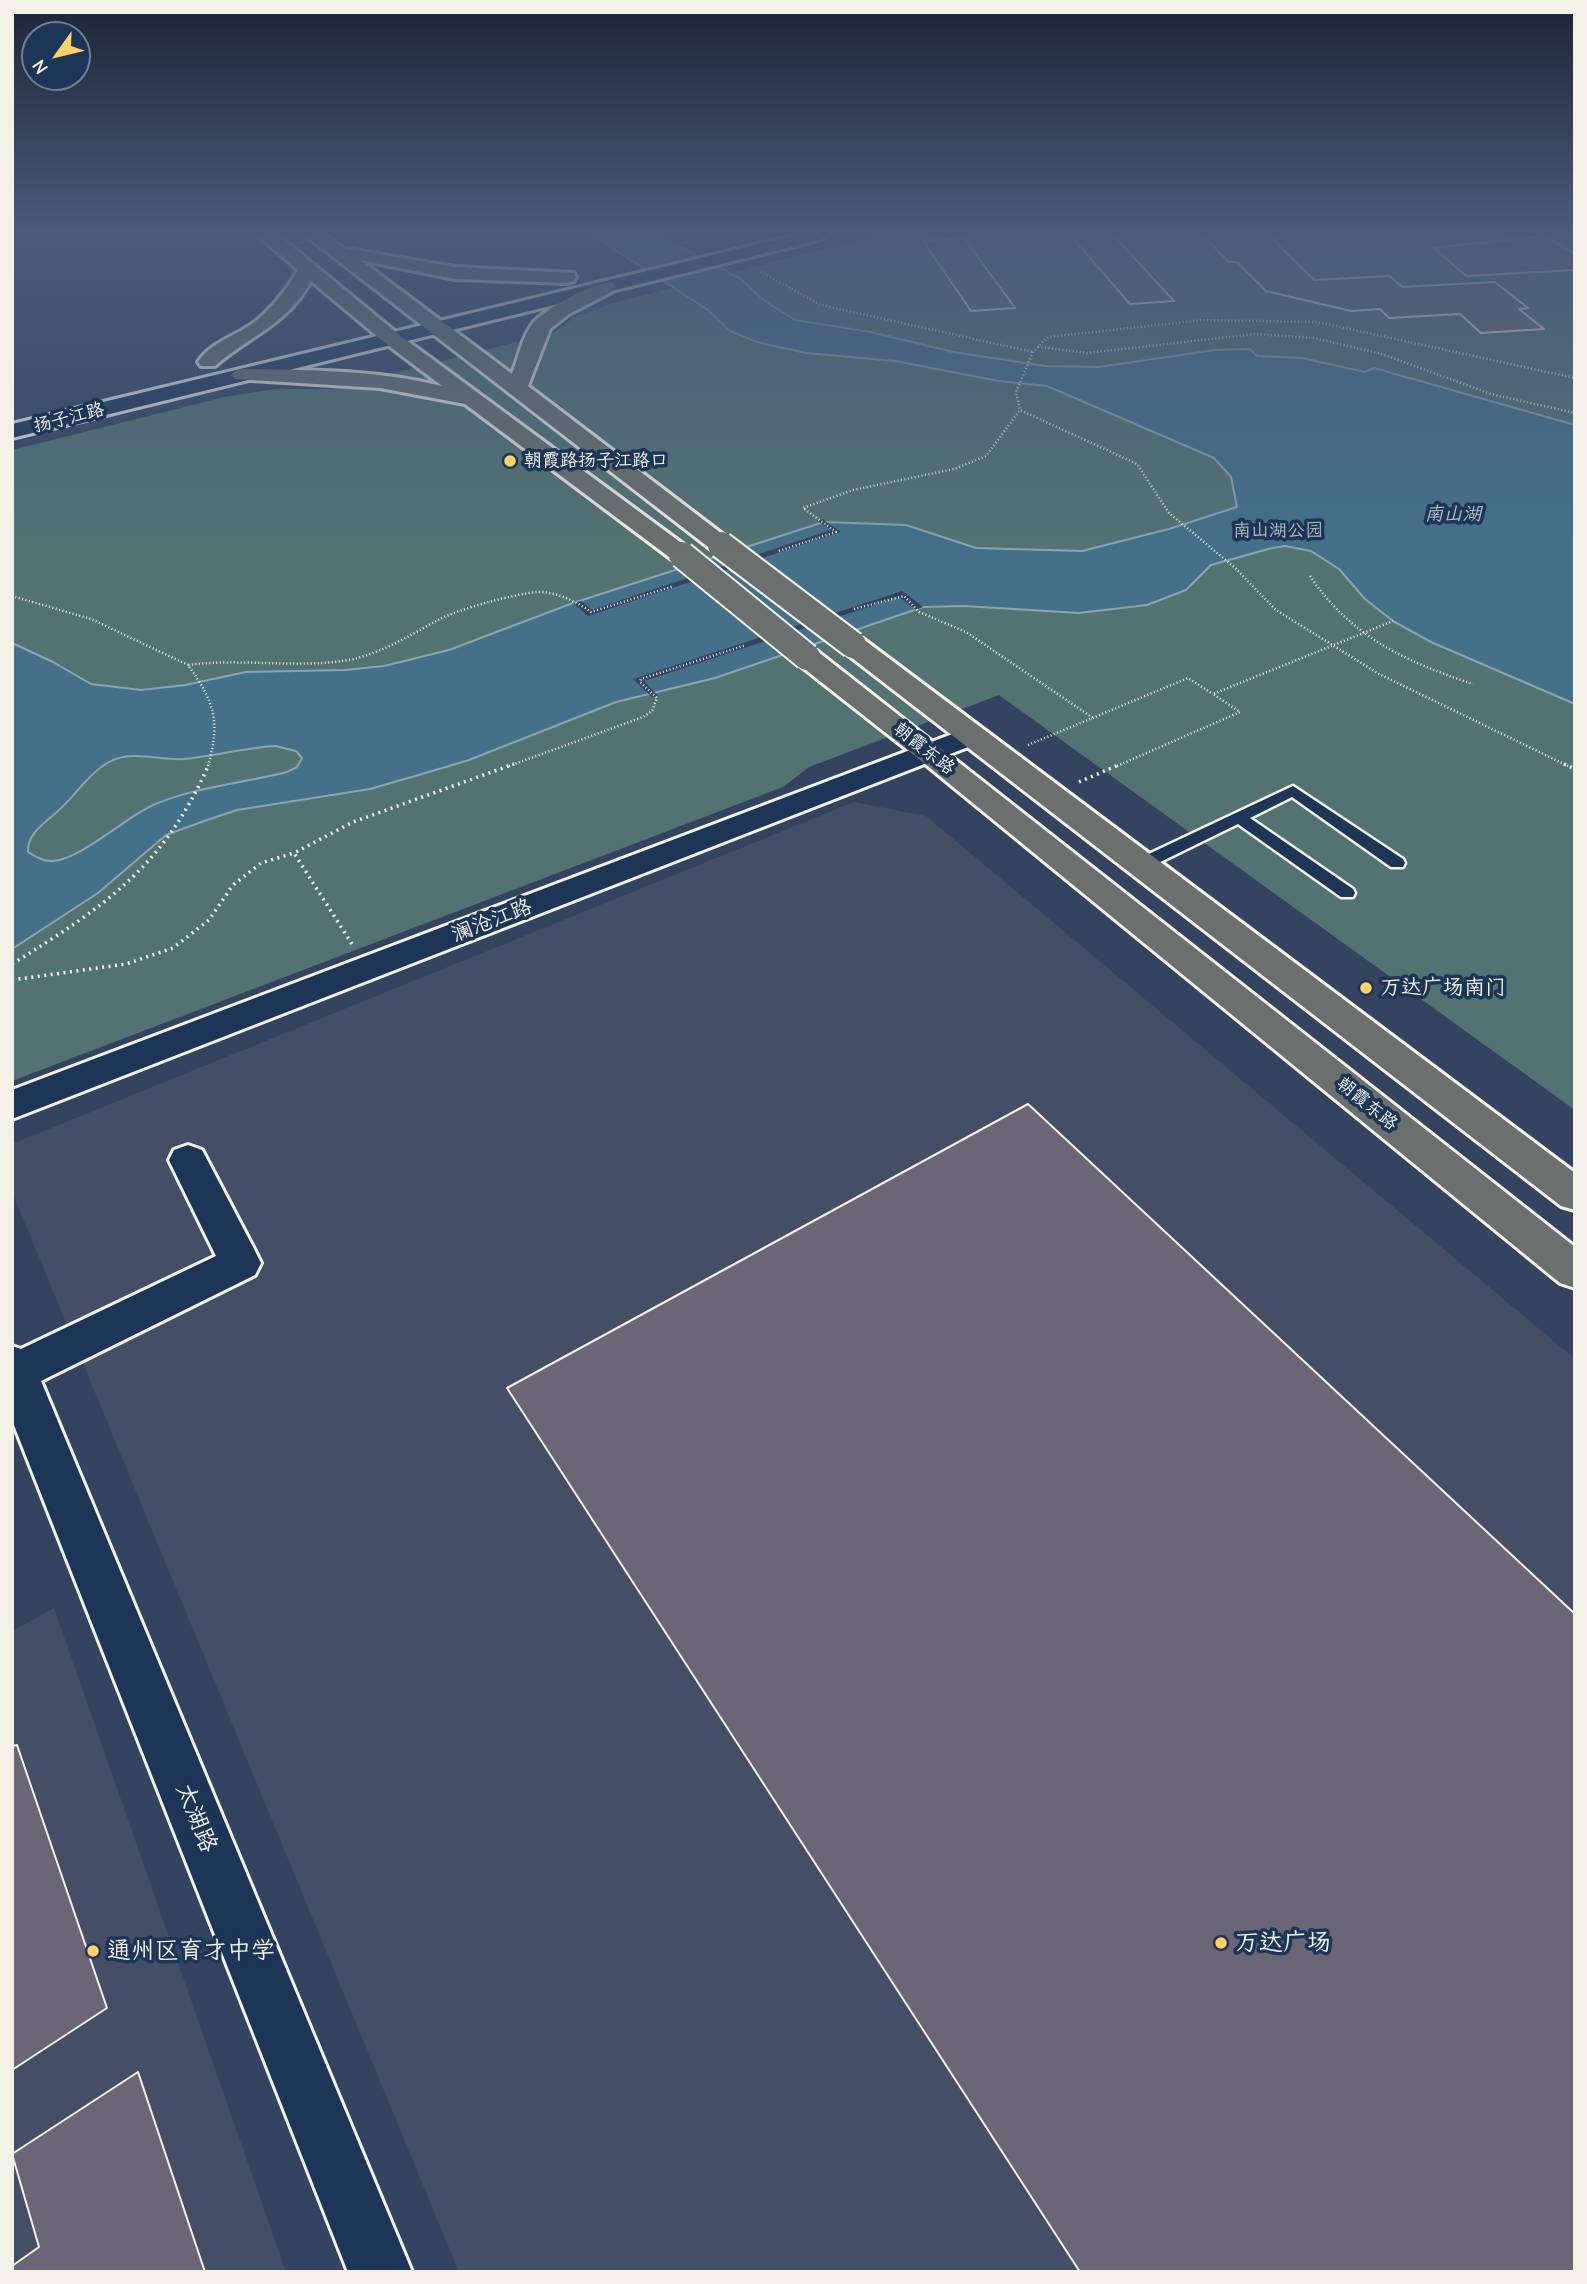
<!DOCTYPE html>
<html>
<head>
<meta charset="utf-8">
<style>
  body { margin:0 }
  #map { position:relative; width:1587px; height:2284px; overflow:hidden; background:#344460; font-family:"Comic Neue",sans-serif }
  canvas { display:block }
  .frame { position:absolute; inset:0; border:14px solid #f4f1e8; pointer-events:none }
  .north { position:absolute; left:21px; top:21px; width:70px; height:70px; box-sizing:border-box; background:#1d3557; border:2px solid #738091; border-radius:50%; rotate:236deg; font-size:19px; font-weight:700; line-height:28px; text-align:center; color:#f4f1e8 }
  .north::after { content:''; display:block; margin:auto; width:24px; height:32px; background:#ffd166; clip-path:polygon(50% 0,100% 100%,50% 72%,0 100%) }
</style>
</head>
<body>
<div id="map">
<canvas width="1587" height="2284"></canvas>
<div class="frame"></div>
<div class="north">N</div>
</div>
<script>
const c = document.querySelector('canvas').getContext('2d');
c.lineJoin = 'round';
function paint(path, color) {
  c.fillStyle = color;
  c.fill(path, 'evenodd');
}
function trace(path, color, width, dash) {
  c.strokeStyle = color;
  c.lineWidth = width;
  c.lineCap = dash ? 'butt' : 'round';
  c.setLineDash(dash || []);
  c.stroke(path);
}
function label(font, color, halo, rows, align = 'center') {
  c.font = font + ' "Comic Neue","LXGW WenKai TC",sans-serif';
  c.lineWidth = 7;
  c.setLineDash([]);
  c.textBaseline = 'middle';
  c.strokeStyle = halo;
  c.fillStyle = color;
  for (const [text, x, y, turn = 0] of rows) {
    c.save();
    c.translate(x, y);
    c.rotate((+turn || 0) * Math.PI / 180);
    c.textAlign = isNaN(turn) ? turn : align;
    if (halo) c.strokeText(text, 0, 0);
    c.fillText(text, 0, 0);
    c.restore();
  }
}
const built = new Path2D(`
  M 854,802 L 926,816 L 1575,1359 L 1575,2272 L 459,2272 L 12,1192 L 12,1144 Z
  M 54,1608 L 286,2272 L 12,2272 L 12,1631 Z`);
const green = new Path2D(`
  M 879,235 L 1575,235 L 1575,1110 L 999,695 L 809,767 L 783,787 L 12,1081 L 12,450 L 229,396 L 277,389 L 330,389 L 553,333 L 574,317 L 613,303 Z`);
const water = new Path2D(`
  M 592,235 L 658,235 L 741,279 L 766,302 L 795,320 L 871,332 L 953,352 L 1045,366 L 1099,367 L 1215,350 L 1250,349 L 1257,356 L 1302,358 L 1365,372 L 1374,368 L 1575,425 L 1575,704 L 1431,642 L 1393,621 L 1365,599 L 1339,569 L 1311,551 L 1285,546 L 1272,548 L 1211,565 L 1186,590 L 1147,605 L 1079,613 L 964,606 L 923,607 L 715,678 L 616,702 L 469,760 L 422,774 L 370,789 L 237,810 L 207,820 L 166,835 L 98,893 L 12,949 L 12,643 L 53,662 L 91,684 L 141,690 L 185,685 L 246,672 L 345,670 L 384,666 L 449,650 L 573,603 L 824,522 L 906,525 L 976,548 L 1082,551 L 1169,529 L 1237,507 L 1231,477 L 1214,458 L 1047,386 L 999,381 L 895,361 L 806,353 L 757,342 L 730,331 L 708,310 ZM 275,746 L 296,751 L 302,758 L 297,767 L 287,772 C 243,783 193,787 151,806 C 124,819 80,859 53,861 C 44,862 36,857 28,852 C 27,833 45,823 58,811 C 73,798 84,780 100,768 C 127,746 154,761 184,759 C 214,756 244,748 275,746 Z`);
const pier = new Path2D(`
  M 822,519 L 841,532 L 588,616 L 573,603 L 581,601 L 592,610 L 831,530 L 818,521 Z
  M 902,591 L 923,607 L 916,610 L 899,597 L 644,681 L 658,696 L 652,697 L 633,679 Z`);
const building = new Path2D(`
  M 1070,235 L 1113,235 L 1174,301 L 1130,304 Z
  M 1202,235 L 1268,235 L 1314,280 L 1390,276 L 1402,287 L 1495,282 L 1528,308 L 1519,309 L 1544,329 L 1481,333 L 1460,314 L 1389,318 L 1380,309 L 1351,311 L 1266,291 L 1237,262 L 1229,262 Z
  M 1544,236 L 1575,254 L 1575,270 L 1466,276 L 1434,248 Z
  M 964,238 L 1015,308 L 971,311 L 923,241 Z
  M 1028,1104 L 1575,1614 L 1575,2272 L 1080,2272 L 507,1388 Z
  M 17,1745 L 107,2008 L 12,2070 L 12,1746 Z
  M 138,2072 L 205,2272 L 12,2272 L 12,2266 L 39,2247 L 12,2154 Z`);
const pathFar1 = new Path2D(`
  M 761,272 L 821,305 L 1033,352
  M 1038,347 L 1087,353 L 1255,334 L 1314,338 L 1382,354 L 1491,394 L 1575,413
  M 779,551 L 836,532 L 803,508 L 853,490 L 954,469 L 986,456 L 1020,410
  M 1310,576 C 1350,636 1406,662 1473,684
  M 12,596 L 91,619 L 188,665
  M 854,609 L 904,596 L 919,612 L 966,632 L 1093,718
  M 1028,745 L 1188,678 L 1213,694
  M 208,766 C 221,720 214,702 188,665 C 239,658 291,668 342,661 C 376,657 410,635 440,619 C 459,609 514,594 537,592 C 555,591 577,602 591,612 L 674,586
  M 509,766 L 643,717 L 652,711 L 657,698 L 640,682 L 641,679 L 746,645
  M 1117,766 L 1240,712 L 1213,694 L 1393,621
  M 1568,766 L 1379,674 L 1276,610 L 1234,567 L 1169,513 L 1137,464 L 1020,410 L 1016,392 L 1033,352 L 1048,337 L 1203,320 L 1317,322 L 1575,378`);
const path = new Path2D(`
  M 1564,764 L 1575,769
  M 1079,782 L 1121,764
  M 352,944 L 294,853 L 353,822 L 514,764
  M 12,964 C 104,907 164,867 209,764
  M 12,980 L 126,964 L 173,948 L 209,920 L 233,885 L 261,863 L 294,853`);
const service = new Path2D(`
  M 1293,786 L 1403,859 L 1405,863 L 1403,867 L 1391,867 L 1292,797 L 1250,818 L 1353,889 L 1355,893 L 1353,897 L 1341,897 L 1238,824 L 1146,869 L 1140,870 L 1132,865 L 1134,861 Z`);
const minor = new Path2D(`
  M 188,1145 L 202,1150 L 255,1251 L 261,1263 L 255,1275 L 41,1381 L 412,2272 L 348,2272 L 12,1420 L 12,1346 L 21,1349 L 216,1256 L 169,1160 L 174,1150 Z`);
const tertiary = new Path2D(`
  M 971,727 L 981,730 L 986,736 L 981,742 L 12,1119 L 12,1090 Z`);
const secondary = new Path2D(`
  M 796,235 L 828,235 L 819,240 L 12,438 L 12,424 Z`);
const primary = new Path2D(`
  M 258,235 L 278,235 L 398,334 L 691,550 L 695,555 L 691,560 L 682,563 L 673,560 L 465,404 L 380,388 L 235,379 L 231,375 L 235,371 L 242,369 C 309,370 377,370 442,386 L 384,342 L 311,281 C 287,325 249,336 215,366 L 201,366 L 198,362 C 212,341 237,336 256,321 C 273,307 287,289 298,270 Z
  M 305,235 L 326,235 L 343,248 L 455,267 L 574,273 L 576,277 L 574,281 L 567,283 L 455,279 L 360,260 L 512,374 C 518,359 523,334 534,322 C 546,309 596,279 613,283 L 616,287 L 613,291 L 569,314 L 550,329 L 528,386 L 730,540 L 734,545 L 730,550 L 721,553 L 712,550 Z
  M 853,637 L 863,639 L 1575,1173 L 1575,1210 L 1561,1206 L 843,651 L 839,645 L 843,639 Z
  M 807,649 L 817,651 L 1575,1247 L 1575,1288 L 1560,1283 L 919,759 L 797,663 L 793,657 L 797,651 Z`);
const primaryBridge = new Path2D(`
  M 721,545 L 853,645
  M 682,555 L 807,657`);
const markers = [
  [510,461,7,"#ffd166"],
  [1366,988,7,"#ffd166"],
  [1221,1943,7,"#ffd166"],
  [93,1951,7,"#ffd166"]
];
const farStreetnames = [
  ["扬子江路",69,418,-14],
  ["朝霞东路",924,749,38],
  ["朝霞东路",1367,1104,39]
];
const farPoinames = [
  ["朝霞路扬子江路口",524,461]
];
const farParknames = [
  ["南山湖公园",1278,531]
];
const farWaternames = [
  ["南山湖",1453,515]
];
const streetNames = [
  ["澜沧江路",492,921,-21]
];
const poiNames = [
  ["万达广场南门",1380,988]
];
const nearStreetnames = [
  ["太湖路",196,1818,68]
];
const nearPoinames = [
  ["万达广场",1235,1943],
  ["通州区育才中学",107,1951]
];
paint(built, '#444e67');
paint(green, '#537373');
paint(water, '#44708a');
trace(water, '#8aa4b0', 2);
paint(pier, '#344460');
paint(building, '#6a6676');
trace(building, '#f4f1e8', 2);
trace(service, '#f4f1e8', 5);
trace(minor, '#f4f1e8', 6);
trace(tertiary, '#f4f1e8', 6);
trace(secondary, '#f4f1e8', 6);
trace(primary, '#f4f1e8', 6);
trace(pathFar1, '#f4f1e8', 2.5, [1, 2.5]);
trace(path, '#f4f1e8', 3.5, [2, 4.5]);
paint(service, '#1d3557');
paint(minor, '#1d3557');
paint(tertiary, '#1d3557');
paint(secondary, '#1d3557');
paint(primary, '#6a706d');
trace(primaryBridge, '#f4f1e8', 30, []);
trace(primaryBridge, '#6a706d', 26);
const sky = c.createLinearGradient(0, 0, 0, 555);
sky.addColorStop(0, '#1d2535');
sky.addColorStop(0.42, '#4a5c7a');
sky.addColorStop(1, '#4a5c7a00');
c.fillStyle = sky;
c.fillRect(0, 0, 1587, 555);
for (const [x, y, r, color] of markers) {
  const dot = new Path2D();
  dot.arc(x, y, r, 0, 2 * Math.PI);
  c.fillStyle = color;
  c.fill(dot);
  trace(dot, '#1d3557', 2.5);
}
label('18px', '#f4f1e8', '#1d3557', farStreetnames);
label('18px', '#f4f1e8', '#1d3557', farPoinames, 'left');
label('18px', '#b4bfb9', '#1d3557', farParknames);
label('italic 19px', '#b6c4c7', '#1d3557', farWaternames);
label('21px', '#f4f1e8', '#1d3557', streetNames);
label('21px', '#f4f1e8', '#1d3557', poiNames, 'left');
label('24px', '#f4f1e8', '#1d3557', nearStreetnames);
label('24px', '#f4f1e8', '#1d3557', nearPoinames, 'left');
</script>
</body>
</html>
